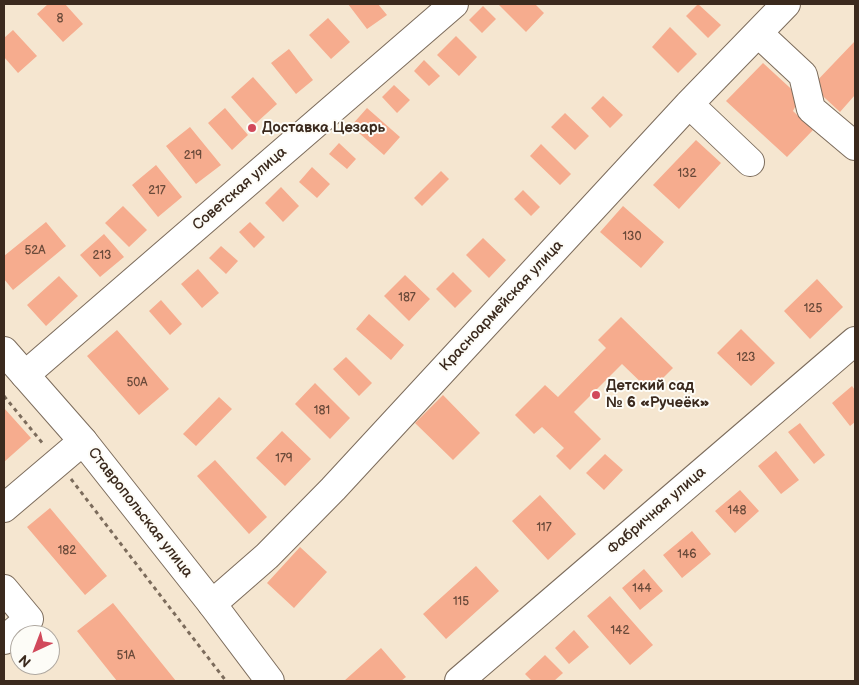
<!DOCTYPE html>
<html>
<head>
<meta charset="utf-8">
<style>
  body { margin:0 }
  #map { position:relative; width:859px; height:685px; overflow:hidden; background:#f5e6d0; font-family:"Balsamiq Sans",sans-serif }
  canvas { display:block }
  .frame { position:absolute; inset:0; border:5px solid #3b2a1e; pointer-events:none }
  .north { position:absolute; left:10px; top:625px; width:50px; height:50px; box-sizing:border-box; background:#fdfcf7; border:1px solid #afa8a0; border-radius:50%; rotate:223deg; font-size:14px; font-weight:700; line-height:20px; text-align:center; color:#3b2a1e }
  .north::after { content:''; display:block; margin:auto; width:18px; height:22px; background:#d1495b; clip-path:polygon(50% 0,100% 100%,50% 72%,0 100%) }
</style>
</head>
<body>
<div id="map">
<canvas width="859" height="685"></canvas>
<div class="frame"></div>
<div class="north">N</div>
</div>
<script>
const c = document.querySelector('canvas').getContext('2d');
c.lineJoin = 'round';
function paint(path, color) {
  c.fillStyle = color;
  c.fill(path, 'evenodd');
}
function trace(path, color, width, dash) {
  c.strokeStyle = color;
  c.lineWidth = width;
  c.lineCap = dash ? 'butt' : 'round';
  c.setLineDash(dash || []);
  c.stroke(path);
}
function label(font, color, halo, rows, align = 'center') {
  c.font = font + ' "Balsamiq Sans",sans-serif';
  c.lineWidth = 4;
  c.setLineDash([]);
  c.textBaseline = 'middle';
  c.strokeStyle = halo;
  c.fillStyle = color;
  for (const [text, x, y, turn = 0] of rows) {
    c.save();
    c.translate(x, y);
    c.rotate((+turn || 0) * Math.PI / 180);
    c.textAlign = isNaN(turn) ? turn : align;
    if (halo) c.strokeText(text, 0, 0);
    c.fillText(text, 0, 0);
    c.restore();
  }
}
const building = new Path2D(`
  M 48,4 L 65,4 L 83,24 L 63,42 L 37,14 Z
  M 348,4 L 378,4 L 387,15 L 367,29 Z
  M 500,4 L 535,4 L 544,13 L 526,32 L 499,5 Z
  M 698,4 L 721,25 L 708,38 L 686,16 Z
  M 483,6 L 496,19 L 482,33 L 469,20 Z
  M 328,18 L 350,42 L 331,59 L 309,35 Z
  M 670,27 L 697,54 L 678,73 L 652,47 Z
  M 13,30 L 37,56 L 18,73 L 4,57 L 4,38 Z
  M 456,36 L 477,57 L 459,76 L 437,55 Z
  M 855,41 L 855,95 L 840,112 L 812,86 Z
  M 289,49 L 313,80 L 296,94 L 271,63 Z
  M 424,60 L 440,76 L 429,86 L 414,71 Z
  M 763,63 L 800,97 L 793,111 L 813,130 L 787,157 L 726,101 Z
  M 253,77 L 277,104 L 255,124 L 231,97 Z
  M 394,85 L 410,100 L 397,113 L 382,97 Z
  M 603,96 L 623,115 L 610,128 L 591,108 Z
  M 225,108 L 248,135 L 232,150 L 208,123 Z
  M 367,108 L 400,137 L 384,155 L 351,126 Z
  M 565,113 L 589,136 L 575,150 L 551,127 Z
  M 190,127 L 221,165 L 196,184 L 166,146 Z
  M 696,140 L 721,163 L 679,209 L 653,185 Z
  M 339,143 L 356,159 L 347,169 L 329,154 Z
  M 541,144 L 571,174 L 560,185 L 530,156 Z
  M 156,165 L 182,197 L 158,217 L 132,185 Z
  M 312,167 L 330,184 L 317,198 L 299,182 Z
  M 441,171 L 449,179 L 422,206 L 414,198 Z
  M 281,187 L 299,206 L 283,222 L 265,203 Z
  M 523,190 L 540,207 L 531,216 L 514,199 Z
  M 123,206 L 147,230 L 129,247 L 105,223 Z
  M 623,206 L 664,242 L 641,268 L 600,232 Z
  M 46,222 L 66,246 L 13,290 L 4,279 L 4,256 Z
  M 250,222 L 265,237 L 254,248 L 239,232 Z
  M 104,234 L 124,257 L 100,277 L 80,255 Z
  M 483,238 L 506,260 L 489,278 L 466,255 Z
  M 221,246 L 238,261 L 226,274 L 209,258 Z
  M 198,269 L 219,293 L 202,308 L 181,284 Z
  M 453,272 L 472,291 L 455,308 L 436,289 Z
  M 405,275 L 430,299 L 409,321 L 384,296 Z
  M 59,276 L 78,296 L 46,326 L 27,305 Z
  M 817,279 L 843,307 L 810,339 L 784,311 Z
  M 161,300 L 182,324 L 170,335 L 149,311 Z
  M 369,314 L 404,345 L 391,360 L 356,329 Z
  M 621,317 L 673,368 L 650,391 L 622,364 L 574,412 L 601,439 L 570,470 L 556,456 L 564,448 L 542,427 L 534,434 L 515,415 L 545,385 L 558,397 L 606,348 L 598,340 Z
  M 741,329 L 775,363 L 751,386 L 717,353 Z
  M 117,330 L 169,389 L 139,415 L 87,356 Z
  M 346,357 L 372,383 L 359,396 L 333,369 Z
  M 315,383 L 350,418 L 330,439 L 295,404 Z
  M 852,386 L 855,390 L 855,422 L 850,426 L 832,403 Z
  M 443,395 L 480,433 L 453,460 L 415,423 Z
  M 219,397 L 232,409 L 196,446 L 183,434 Z
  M 4,408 L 31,438 L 4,462 Z
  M 800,423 L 825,455 L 814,464 L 788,432 Z
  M 282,431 L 311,459 L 285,486 L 256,458 Z
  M 776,451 L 799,480 L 781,494 L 758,466 Z
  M 605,454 L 623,470 L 604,490 L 586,473 Z
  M 215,460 L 267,517 L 249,534 L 197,476 Z
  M 740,490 L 759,511 L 735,533 L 715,511 Z
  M 540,495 L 576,534 L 548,560 L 512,521 Z
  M 50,508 L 107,576 L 85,595 L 27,527 Z
  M 692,531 L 711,554 L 682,578 L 663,555 Z
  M 300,547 L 327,572 L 294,608 L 267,583 Z
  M 476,566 L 499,591 L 446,639 L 423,614 Z
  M 644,569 L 663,591 L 640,610 L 622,588 Z
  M 610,596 L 653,645 L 630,665 L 587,616 Z
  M 113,603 L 176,681 L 117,681 L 77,631 Z
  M 574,630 L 589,647 L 569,664 L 555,648 Z
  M 381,648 L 406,677 L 401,681 L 344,681 Z
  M 545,655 L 563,673 L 554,681 L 532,681 L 525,674 Z`);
const path = new Path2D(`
  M 4,396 L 44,445
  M 71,479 L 226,681`);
const minor = new Path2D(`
  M 758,33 L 803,75 L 811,109 L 855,146
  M 689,104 L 750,162
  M 25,375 L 454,4
  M 4,508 L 83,441
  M 4,589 L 29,619 L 4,640
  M 212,604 L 267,556 L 333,489 L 689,104 L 786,4
  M 459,681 L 855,341`);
const major = new Path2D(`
  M 4,351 L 83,441 L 212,604 L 270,681`);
const markers = [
  [252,128,5,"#d1495b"],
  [596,395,5,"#d1495b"]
];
const numberNames = [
  ["8",60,19],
  ["219",193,156],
  ["132",687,174],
  ["217",157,191],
  ["130",632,237],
  ["52А",35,251],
  ["213",102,256],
  ["187",407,298],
  ["125",813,309],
  ["123",746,358],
  ["50А",137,383],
  ["181",322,411],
  ["179",284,459],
  ["148",737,511],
  ["117",544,528],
  ["182",67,551],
  ["146",687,555],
  ["144",642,589],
  ["115",461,602],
  ["142",620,631],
  ["51А",126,656]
];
const poiNames = [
  ["Доставка Цезарь",262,128],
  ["Детский сад",606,386],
  ["№ 6 «Ручеёк»",606,403]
];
const streetNames = [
  ["Советская улица",240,189,-41],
  ["Красноармейская улица",502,306,-47],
  ["Фабричная улица",657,511,-41],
  ["Ставропольская улица",140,513,52]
];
paint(building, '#f6ac8e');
trace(minor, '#7c6c5c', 30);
trace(major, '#7c6c5c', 30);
trace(path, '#7c6c5c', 3, [4, 4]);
trace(minor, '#fff', 28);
trace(major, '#fff', 28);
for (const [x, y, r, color] of markers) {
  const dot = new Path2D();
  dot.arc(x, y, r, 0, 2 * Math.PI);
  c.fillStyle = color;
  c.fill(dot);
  trace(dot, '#fdfcf7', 2);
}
label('12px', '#6a4a3a', null, numberNames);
label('bold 15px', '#3b2a1e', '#fdfcf7', poiNames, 'left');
label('15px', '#3b2a1e', '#fdfcf7', streetNames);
</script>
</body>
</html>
